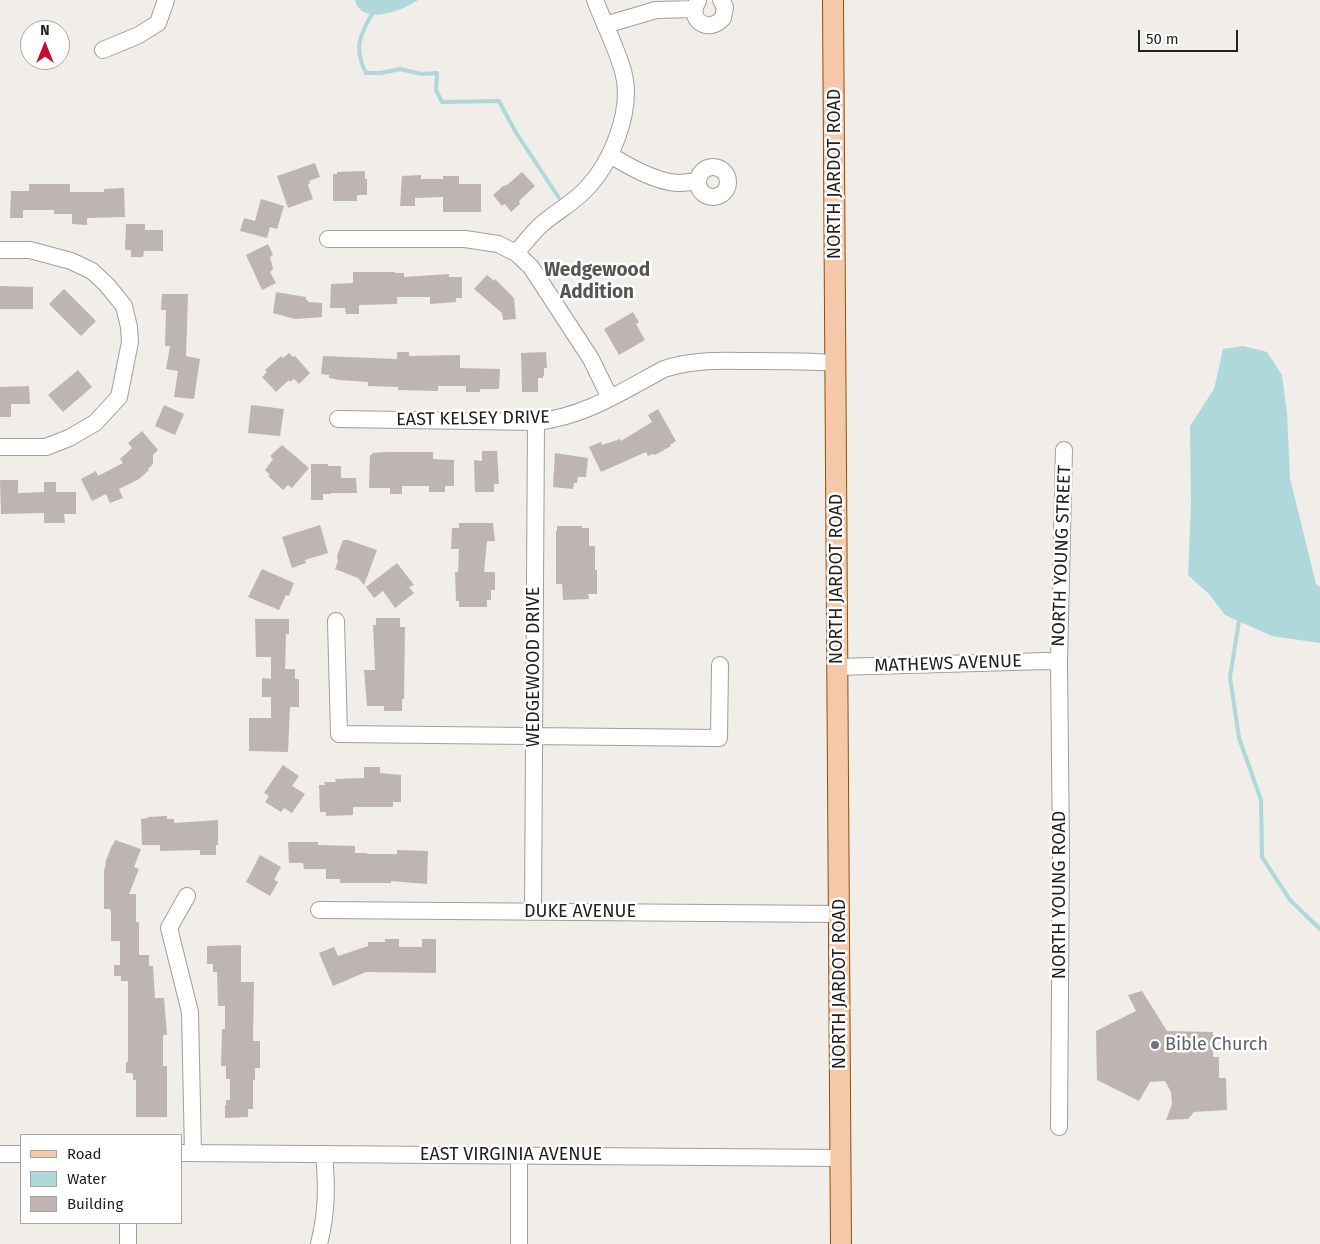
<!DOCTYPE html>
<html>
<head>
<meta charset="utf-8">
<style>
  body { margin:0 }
  #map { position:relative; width:1320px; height:1244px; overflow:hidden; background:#f1ede9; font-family:"Fira Sans",sans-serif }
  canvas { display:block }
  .legend { position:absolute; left:20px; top:1134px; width:162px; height:90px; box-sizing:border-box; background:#fff; border:1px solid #a7a7a7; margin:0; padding:6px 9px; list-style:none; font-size:15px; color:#222 }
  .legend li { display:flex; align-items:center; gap:10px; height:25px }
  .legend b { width:25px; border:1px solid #a7a7a7 }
  .north { position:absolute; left:20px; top:20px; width:50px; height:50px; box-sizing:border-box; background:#fff; border:1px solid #a7a7a7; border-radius:50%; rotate:0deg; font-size:14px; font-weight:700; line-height:20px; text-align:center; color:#222 }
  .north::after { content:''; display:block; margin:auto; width:18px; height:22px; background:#c2112e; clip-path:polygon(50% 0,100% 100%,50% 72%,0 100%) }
  .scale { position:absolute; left:1138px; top:30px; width:100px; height:22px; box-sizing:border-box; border:2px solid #222; border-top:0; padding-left:6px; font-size:15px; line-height:18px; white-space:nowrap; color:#222; -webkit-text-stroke:4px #fff; paint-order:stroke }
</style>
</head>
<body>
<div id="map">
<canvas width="1320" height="1244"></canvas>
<ul class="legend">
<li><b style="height:6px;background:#f5c8aa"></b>Road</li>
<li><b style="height:14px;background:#aed8da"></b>Water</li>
<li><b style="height:14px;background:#beb5b2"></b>Building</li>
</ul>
<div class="north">N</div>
<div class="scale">50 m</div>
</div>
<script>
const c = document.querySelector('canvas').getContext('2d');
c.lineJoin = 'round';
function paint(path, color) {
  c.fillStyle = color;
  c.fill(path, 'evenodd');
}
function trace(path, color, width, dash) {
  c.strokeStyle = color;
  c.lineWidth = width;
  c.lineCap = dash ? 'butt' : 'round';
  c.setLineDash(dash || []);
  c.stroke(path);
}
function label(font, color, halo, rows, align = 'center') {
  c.font = font + ' "Fira Sans",sans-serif';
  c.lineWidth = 5;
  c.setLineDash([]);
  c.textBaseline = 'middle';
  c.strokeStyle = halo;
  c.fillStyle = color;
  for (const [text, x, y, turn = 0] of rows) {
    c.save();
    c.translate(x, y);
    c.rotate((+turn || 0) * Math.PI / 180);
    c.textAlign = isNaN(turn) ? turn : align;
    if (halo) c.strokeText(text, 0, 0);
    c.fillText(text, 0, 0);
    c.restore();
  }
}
const water = new Path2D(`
  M 355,0 L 418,0 C 404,10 361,27 355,0 Z
  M 1243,346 L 1267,352 L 1282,375 L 1287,413 L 1290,478 L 1316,584 L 1320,587 L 1320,643 L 1272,636 L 1225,615 L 1209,594 L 1188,575 L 1191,506 L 1190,426 L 1214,389 L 1223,349 Z`);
const stream = new Path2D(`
  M 372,14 C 359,36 354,49 366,73 L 381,73 L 400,69 L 422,74 L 437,73 L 436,90 L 442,102 L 499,101 L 515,131 L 563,204
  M 1239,621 L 1230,677 L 1239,738 L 1261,800 L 1262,857 L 1290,900 L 1320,929`);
const building = new Path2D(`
  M 315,163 L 320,177 L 309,181 L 310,183 L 308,185 L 313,199 L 288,208 L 277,176 Z
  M 365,171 L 365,179 L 367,179 L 367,195 L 357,195 L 357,201 L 333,201 L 333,174 L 337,174 L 337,172 Z
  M 522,172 L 535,186 L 519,201 L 520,204 L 511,212 L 505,204 L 502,206 L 493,195 L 503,186 L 507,185 Z
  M 421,175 L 421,179 L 443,179 L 443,176 L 459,176 L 459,184 L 481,184 L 481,212 L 443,212 L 443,197 L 415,198 L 415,206 L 400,206 L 402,176 Z
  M 29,184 L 70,184 L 70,192 L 104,192 L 104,189 L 124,188 L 125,217 L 87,218 L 87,225 L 72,224 L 72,214 L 54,214 L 54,210 L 23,210 L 23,218 L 10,218 L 11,191 L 29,191 Z
  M 261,199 L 284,206 L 277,229 L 270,227 L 267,238 L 240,231 L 244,218 L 255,221 Z
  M 126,224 L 145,224 L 145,230 L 163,230 L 163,251 L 144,251 L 143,257 L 131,257 L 131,250 L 125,250 Z
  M 268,244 L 273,255 L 270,257 L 273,269 L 270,272 L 276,283 L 262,290 L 246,255 Z
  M 353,272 L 395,272 L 395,273 L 404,273 L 404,277 L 449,274 L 449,277 L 462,277 L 462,298 L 456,298 L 456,302 L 430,304 L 430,297 L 397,297 L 397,304 L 359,305 L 359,314 L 346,314 L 345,308 L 330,308 L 331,284 L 353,283 Z
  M 487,275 L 494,281 L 495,279 L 514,298 L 516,319 L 503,320 L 502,313 L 474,289 Z
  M 0,286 L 33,287 L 33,309 L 0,309 Z
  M 64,289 L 96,321 L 81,336 L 49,304 Z
  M 276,292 L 306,297 L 306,300 L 308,300 L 308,302 L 322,303 L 322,317 L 295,319 L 273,313 Z
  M 162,294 L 188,294 L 186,356 L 200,359 L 194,399 L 174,397 L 178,371 L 166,369 L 170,346 L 165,346 L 166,310 L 161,310 Z
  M 633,312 L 639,322 L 636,324 L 645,340 L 619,355 L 604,329 Z
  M 397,352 L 409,352 L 409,356 L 460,355 L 460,368 L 500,369 L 499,389 L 480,389 L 480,392 L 466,392 L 466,386 L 438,386 L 438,391 L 398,390 L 398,387 L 368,386 L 368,382 L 339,380 L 329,378 L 329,375 L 321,374 L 323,356 L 397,359 Z
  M 546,352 L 547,368 L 544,368 L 544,376 L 543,376 L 543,378 L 538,378 L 538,392 L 522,392 L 521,353 Z
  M 289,353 L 293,357 L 295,356 L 310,373 L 299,384 L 294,379 L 290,382 L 289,380 L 276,392 L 262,377 L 267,372 L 265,370 L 281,356 L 283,358 Z
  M 78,370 L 92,387 L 63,412 L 48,395 Z
  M 29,386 L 30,404 L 11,404 L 11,417 L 0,417 L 0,387 Z
  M 164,405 L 184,414 L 175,435 L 155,426 Z
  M 251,405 L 284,409 L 280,436 L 248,433 Z
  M 658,409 L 676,441 L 670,445 L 671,446 L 655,455 L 653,454 L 648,456 L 646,452 L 601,472 L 589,447 L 601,442 L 602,445 L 620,439 L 621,441 L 652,422 L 648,415 Z
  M 142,431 L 158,450 L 153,455 L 153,464 L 148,469 L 149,470 L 139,479 L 119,489 L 123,498 L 110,503 L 106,494 L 92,501 L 81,479 L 96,471 L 98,476 L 123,463 L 120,459 L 132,448 L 128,443 Z
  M 282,445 L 309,468 L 292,488 L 288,485 L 283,490 L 268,476 L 270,475 L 265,470 L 273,459 L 270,456 Z
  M 482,451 L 497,451 L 499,484 L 494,484 L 494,492 L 475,492 L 474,460 L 482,461 Z
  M 387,452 L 433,452 L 433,459 L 454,460 L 454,486 L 445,486 L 445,492 L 429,492 L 429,486 L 402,486 L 402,494 L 390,494 L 390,488 L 369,488 L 370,455 L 372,455 L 372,453 Z
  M 555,453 L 588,458 L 586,477 L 578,477 L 577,483 L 574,483 L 573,489 L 553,487 Z
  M 311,464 L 328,464 L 328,466 L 341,466 L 341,478 L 356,478 L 357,493 L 331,493 L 331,494 L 323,494 L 323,500 L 311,500 Z
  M 0,480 L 18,480 L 18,493 L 44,492 L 44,482 L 56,482 L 56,492 L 76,492 L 76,514 L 64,514 L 65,523 L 44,523 L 44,513 L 1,514 Z
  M 459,523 L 493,523 L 495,541 L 487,541 L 484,572 L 495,572 L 495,590 L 491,590 L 491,600 L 487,600 L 487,607 L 459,607 L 459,601 L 456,601 L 455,572 L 458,572 L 459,549 L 451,549 L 452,528 L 459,528 Z
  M 320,525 L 328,553 L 305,560 L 306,563 L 292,568 L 282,537 Z
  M 557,526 L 582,526 L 582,528 L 589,528 L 589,546 L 595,546 L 595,570 L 597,570 L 597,594 L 588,594 L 589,599 L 563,600 L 562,584 L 556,584 L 556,531 L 557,531 Z
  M 343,540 L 348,540 L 377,550 L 364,585 L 358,578 L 335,569 L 338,561 L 337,556 Z
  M 397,563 L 414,585 L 409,587 L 414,593 L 395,608 L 383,591 L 374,598 L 366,587 Z
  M 262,569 L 294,583 L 289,596 L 286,595 L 279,610 L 248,597 Z
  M 376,618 L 400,618 L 400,627 L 405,627 L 404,699 L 402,699 L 402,711 L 384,711 L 384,706 L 367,706 L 364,670 L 375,670 L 373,625 L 376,625 Z
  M 255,619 L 289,619 L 289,634 L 286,634 L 285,669 L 295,669 L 295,679 L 299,679 L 299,707 L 290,707 L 288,752 L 249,751 L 249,718 L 271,718 L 271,697 L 262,697 L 262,678 L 271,679 L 271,657 L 256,657 Z
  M 283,765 L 299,776 L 292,786 L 305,794 L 292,813 L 284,808 L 281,812 L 265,802 L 269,796 L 264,793 Z
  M 364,767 L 380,767 L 380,773 L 401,775 L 401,802 L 393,802 L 393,807 L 353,807 L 353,815 L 326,816 L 326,812 L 320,812 L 319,785 L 325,785 L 324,782 L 336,782 L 335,779 L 364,778 Z
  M 167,816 L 167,819 L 174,819 L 174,823 L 218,820 L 218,845 L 216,845 L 216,855 L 200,855 L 200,850 L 160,851 L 160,845 L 142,845 L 141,819 L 148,818 L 148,817 Z
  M 115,840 L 141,849 L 134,867 L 139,869 L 129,894 L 136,894 L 136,922 L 139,922 L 139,955 L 149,955 L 149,966 L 153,966 L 155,998 L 164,998 L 167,1035 L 163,1035 L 163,1066 L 167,1066 L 167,1117 L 136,1117 L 136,1080 L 133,1080 L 133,1074 L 131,1073 L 126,1073 L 126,1062 L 128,1062 L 128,981 L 121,981 L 121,976 L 114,976 L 114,965 L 120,965 L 120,941 L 111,941 L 111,912 L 110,909 L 104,909 L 104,871 L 106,863 L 105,863 L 112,845 L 113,845 Z
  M 288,842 L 318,842 L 318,845 L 355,846 L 355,853 L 366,853 L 368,854 L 397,854 L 397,850 L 428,851 L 427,884 L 391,881 L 391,883 L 340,883 L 340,879 L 326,879 L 326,869 L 304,869 L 303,863 L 289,863 Z
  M 260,855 L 281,867 L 274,880 L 278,882 L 270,896 L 246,882 Z
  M 385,939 L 399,939 L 399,947 L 422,947 L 422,939 L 436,939 L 436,973 L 366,972 L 333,986 L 319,953 L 334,947 L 338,956 L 368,946 L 368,942 L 385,942 Z
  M 241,945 L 241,982 L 254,982 L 253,1041 L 260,1041 L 260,1068 L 255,1068 L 255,1080 L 253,1080 L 253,1109 L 248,1109 L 248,1117 L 225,1118 L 225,1105 L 226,1105 L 226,1100 L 230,1100 L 230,1079 L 226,1079 L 226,1066 L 221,1066 L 222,1029 L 225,1029 L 225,1006 L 218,1006 L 217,972 L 213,972 L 213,964 L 207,964 L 207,946 Z
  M 1142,991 L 1167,1031 L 1213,1032 L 1213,1057 L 1219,1057 L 1219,1078 L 1226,1078 L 1227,1110 L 1194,1112 L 1188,1119 L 1166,1120 L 1172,1104 L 1171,1092 L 1165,1081 L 1150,1082 L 1139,1101 L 1097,1080 L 1096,1031 L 1136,1011 L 1128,995 Z`);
const minor = new Path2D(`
  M 698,1 C 686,19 708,35 723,18 L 725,7 L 721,0
  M 605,25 L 656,10 L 695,9
  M 103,50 L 139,35 L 158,23 L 166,0
  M 610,155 C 630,167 654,181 677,183 C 684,183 691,182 698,181
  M698 182a15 15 0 1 1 30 0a15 15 0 1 1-30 0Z
  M 328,239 L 465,239 L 498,244 L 516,253 L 531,267 L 591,359 L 610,398
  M 0,250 L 30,250 L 71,261 L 92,271 L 107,285 L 124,306 L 129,327 L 130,342 L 119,397 L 95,423 L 69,438 L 46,447 L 0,447
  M 516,253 C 524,244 532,233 541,225 C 554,213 570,205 583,192 C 611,165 634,110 623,71 C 616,47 604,23 595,0
  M 338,419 L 536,422 C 586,416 621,392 664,369 C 693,359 722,361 752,361 C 780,361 808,361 836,363
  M 336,621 L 339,734 L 719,738 L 720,665
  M 838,667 L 1047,661 L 1059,662
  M 187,896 L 169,928 L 190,1012 L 193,1153
  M 319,910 L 840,914
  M 533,912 L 536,422
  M 1059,1127 L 1061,852 L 1059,662 L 1064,450
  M 181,1153 L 840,1158
  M 0,1154 L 21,1154
  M 519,1155 L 519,1244
  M 128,1223 L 128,1244
  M 319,1244 C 327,1212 327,1187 324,1154`);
const major = new Path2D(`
  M 833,0 L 841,1244`);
const markers = [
  [1155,1045,5,"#6b7280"]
];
const streetNames = [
  ["NORTH JARDOT ROAD",835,174,-90],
  ["EAST KELSEY DRIVE",473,419,-1],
  ["NORTH YOUNG STREET",1062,556,-88],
  ["NORTH JARDOT ROAD",837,579,-90],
  ["MATHEWS AVENUE",948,664,-2],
  ["WEDGEWOOD DRIVE",534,667,-90],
  ["NORTH YOUNG ROAD",1060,895,-90],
  ["DUKE AVENUE",580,912],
  ["NORTH JARDOT ROAD",840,984,-90],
  ["EAST VIRGINIA AVENUE",511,1155]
];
const worshipNames = [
  ["Bible Church",1165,1045]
];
const neighbourhoodNames = [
  ["Wedgewood",597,271],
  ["Addition",597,293]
];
paint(water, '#aed8da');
trace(stream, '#aed8da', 4);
paint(building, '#beb5b2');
trace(minor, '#9f9f9f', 18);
trace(major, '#92500d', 22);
trace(minor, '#fff', 16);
trace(major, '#f5c8aa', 20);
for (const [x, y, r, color] of markers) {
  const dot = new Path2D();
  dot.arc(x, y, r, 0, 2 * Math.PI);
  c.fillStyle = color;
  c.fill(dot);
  trace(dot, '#fff', 2);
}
label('18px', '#222', '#fff', streetNames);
label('18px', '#5b616d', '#fff', worshipNames, 'left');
label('bold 19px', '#555', '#fff', neighbourhoodNames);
</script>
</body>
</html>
